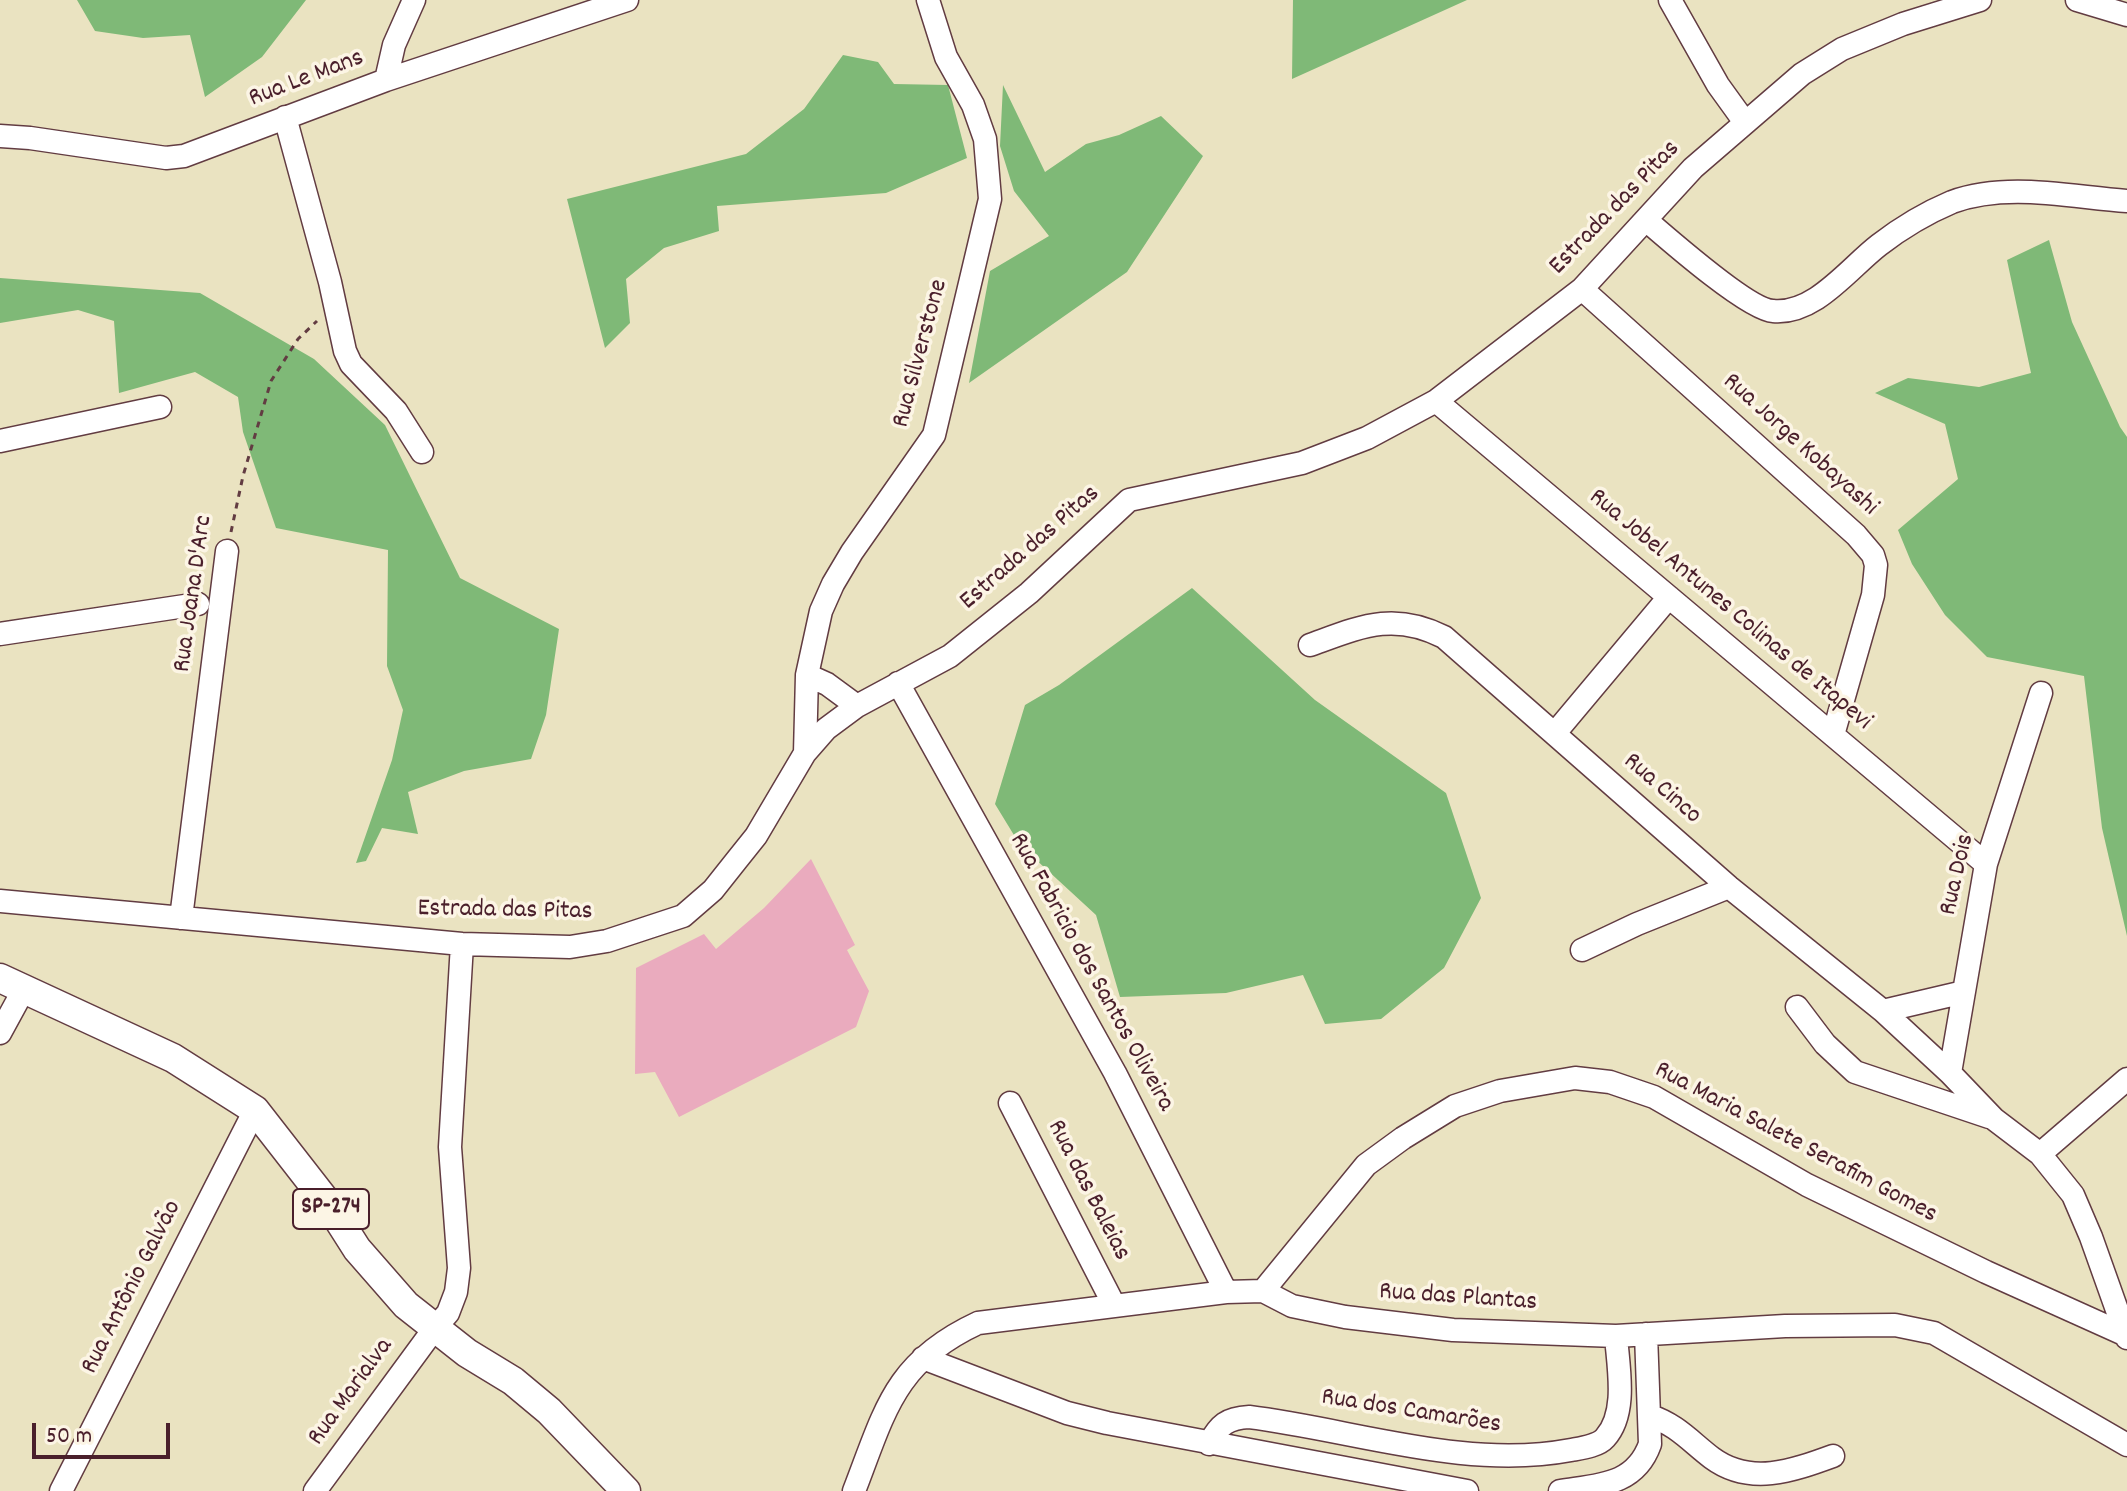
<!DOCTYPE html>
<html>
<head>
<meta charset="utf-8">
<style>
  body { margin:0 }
  #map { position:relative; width:2127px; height:1491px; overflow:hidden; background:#eae3c1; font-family:Dekko,sans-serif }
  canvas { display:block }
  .scale { position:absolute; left:32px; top:1423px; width:138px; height:36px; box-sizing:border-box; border:4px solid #4a1f2b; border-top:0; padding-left:10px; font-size:24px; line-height:28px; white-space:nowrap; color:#4a1f2b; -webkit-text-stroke:6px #fcf5e5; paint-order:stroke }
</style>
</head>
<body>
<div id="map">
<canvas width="2127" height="1491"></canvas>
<div class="scale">50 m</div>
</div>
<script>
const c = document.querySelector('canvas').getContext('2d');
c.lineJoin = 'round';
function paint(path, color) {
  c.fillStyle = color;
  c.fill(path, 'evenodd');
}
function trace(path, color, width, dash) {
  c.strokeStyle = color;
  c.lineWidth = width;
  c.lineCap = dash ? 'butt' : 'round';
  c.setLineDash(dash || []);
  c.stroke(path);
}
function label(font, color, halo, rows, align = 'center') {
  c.font = font + ' Dekko,sans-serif';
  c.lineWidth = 7;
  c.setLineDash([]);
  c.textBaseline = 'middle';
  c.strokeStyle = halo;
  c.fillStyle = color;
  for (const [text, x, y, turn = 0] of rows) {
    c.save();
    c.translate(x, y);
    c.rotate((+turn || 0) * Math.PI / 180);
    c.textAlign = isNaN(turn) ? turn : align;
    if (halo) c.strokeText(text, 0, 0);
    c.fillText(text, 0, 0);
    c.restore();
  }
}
const forest = new Path2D(`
  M 77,0 L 306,0 L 262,57 L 205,97 L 190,35 L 143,38 L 95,31 Z
  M 1293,0 L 1467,0 L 1292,79 Z
  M 843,55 L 878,62 L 894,84 L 948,85 L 967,158 L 886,193 L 717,206 L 719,231 L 664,248 L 626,279 L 630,323 L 605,348 L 567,199 L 746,154 L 804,109 Z
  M 1003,85 L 1045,172 L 1086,144 L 1119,135 L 1161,116 L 1203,156 L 1127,272 L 969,383 L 990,271 L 1049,236 L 1014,191 L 1000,146 Z
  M 2049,240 L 2072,322 L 2120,427 L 2127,437 L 2127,936 L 2102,828 L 2084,676 L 1987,657 L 1945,615 L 1912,564 L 1898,530 L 1958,479 L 1945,424 L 1875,393 L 1908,378 L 1979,387 L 2031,373 L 2007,260 Z
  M 0,278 L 200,293 L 314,359 L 385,425 L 460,578 L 559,629 L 546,715 L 531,759 L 464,771 L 408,792 L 418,834 L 382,828 L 366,861 L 356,863 L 392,760 L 403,710 L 387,666 L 388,550 L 276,528 L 243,432 L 238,397 L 195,372 L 119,393 L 114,321 L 78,310 L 0,323 Z
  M 1192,588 L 1315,700 L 1446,793 L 1481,898 L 1444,968 L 1381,1019 L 1325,1024 L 1303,975 L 1226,993 L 1120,997 L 1096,915 L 1020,845 L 995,804 L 1025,705 L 1059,685 Z`);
const building = new Path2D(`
  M 811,859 L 855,945 L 847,950 L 869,991 L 856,1027 L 679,1117 L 655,1072 L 635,1074 L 636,968 L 704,934 L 716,949 L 764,908 Z`);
const path = new Path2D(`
  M 231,532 L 243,476 L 271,381 L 298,339 L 317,321`);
const minor = new Path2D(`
  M 1670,0 L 1718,85 L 1744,121
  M 2077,0 L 2127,15
  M 386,80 L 394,45 L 414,0
  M 285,117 L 330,282 L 345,351 L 351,364 L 396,411 L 422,452
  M 0,136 L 30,138 L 166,158 L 184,156 L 386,80 L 627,0
  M 1646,220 C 1668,239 1749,310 1773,311 C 1815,315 1849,268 1879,245 C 1901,228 1926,213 1952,202 C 2007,182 2070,197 2127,201
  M 1582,289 L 1856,535 L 1873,555 L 1876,565 L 1873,595 L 1833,735
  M 1436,401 L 1986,864
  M 0,441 L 160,407
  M 0,634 L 198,604
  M 1310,645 C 1360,627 1393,611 1444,637 L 1729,887 L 1883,1011 L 1950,1073 L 1994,1119 L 2040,1154 L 2073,1195 L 2091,1237 L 2127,1338
  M 807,675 L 827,684 L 857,706
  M 898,683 L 1115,1073 L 1226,1292
  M 1555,733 L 1669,597
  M 805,753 L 807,675 L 821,611 L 833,584 L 852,552 L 934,435 L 990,199 L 985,139 L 973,105 L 946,57 L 928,0
  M 0,901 L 462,944 L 570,947 L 607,941 L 683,916 L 713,890 L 736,861 L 756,836 L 805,753 L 826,729 L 857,706 L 950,656 L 1029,593 L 1129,500 L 1302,463 L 1367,438 L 1436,401 L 1582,289 L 1693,168 L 1802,74 L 1842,49 L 1903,24 L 1980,0
  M 181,918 L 227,551
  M 1582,950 L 1637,924 L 1729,887
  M 1797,1007 L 1825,1044 L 1855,1072 L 1989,1117
  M 1883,1011 L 1964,992
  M 0,1033 L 24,989
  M 1950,1073 L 1986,864 L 2041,693
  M 1010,1103 L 1114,1305
  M 2040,1154 L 2127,1079
  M 1263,1291 L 1366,1165 L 1403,1138 L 1455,1106 L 1500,1091 L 1575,1078 L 1610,1082 L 1654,1097 L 1807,1185 L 1986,1272 L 2126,1335
  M 923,1358 L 1067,1413 L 1107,1423 L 1467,1491
  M 1650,1416 C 1676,1424 1691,1442 1712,1458 C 1750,1486 1792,1471 1833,1456
  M 1209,1444 C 1219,1425 1227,1418 1249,1417 C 1354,1430 1465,1470 1571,1450 C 1582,1448 1598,1446 1605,1438 C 1628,1413 1618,1366 1616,1336
  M 61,1491 L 255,1110
  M 315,1491 L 434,1329 L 448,1313 L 456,1292 L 459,1268 L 450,1147 L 462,944
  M 854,1491 C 885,1411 894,1362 978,1323 L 1226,1292 L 1263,1291 L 1292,1306 L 1345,1317 L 1453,1330 L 1616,1336 L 1785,1326 L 1895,1325 L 1934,1333 L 2127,1445
  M 1560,1491 C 1598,1485 1635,1486 1650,1444 L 1646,1334`);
const major = new Path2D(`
  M 0,978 L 173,1058 L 255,1110 L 329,1205 L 357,1249 L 406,1305 L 467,1353 L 513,1381 L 549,1411 L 626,1491`);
const shields = [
  [331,1209,76]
];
const shieldNames = [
  ["SP-274",331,1209]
];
const streetNames = [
  ["Rua Le Mans",307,80,-21],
  ["Estrada das Pitas",1616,209,-46],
  ["Rua Silverstone",922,354,-75],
  ["Rua Jorge Kobayashi",1799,446,42],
  ["Estrada das Pitas",1031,549,-41],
  ["Rua Joana D'Arc",195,594,-82],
  ["Rua Jobel Antunes Colinas de Itapevi",1729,611,40],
  ["Rua Cinco",1661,790,41],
  ["Rua Dois",1959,875,-77],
  ["Estrada das Pitas",505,912,1],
  ["Rua Fabricio dos Santos Oliveira",1090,973,61],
  ["Rua Maria Salete Serafim Gomes",1795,1144,28],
  ["Rua das Baleias",1087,1191,63],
  ["Rua Antônio Galvão",133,1288,-63],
  ["Rua das Plantas",1458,1299,4],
  ["Rua Marialva",352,1393,-54],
  ["Rua dos Camarões",1411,1413,9]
];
paint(forest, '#7fb977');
paint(building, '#eaabbe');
trace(minor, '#623c42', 25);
trace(major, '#623c42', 31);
trace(path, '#623c42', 3, [6, 6]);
trace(minor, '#fff', 22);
trace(major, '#fff', 28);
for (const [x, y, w] of shields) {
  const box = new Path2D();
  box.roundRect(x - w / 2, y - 20, w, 40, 6);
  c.fillStyle = '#fcf5e5';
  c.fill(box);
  trace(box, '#4a1f2b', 2);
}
label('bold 24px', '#4a1f2b', null, shieldNames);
label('26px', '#4a1f2b', '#fcf5e5', streetNames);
</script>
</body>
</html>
